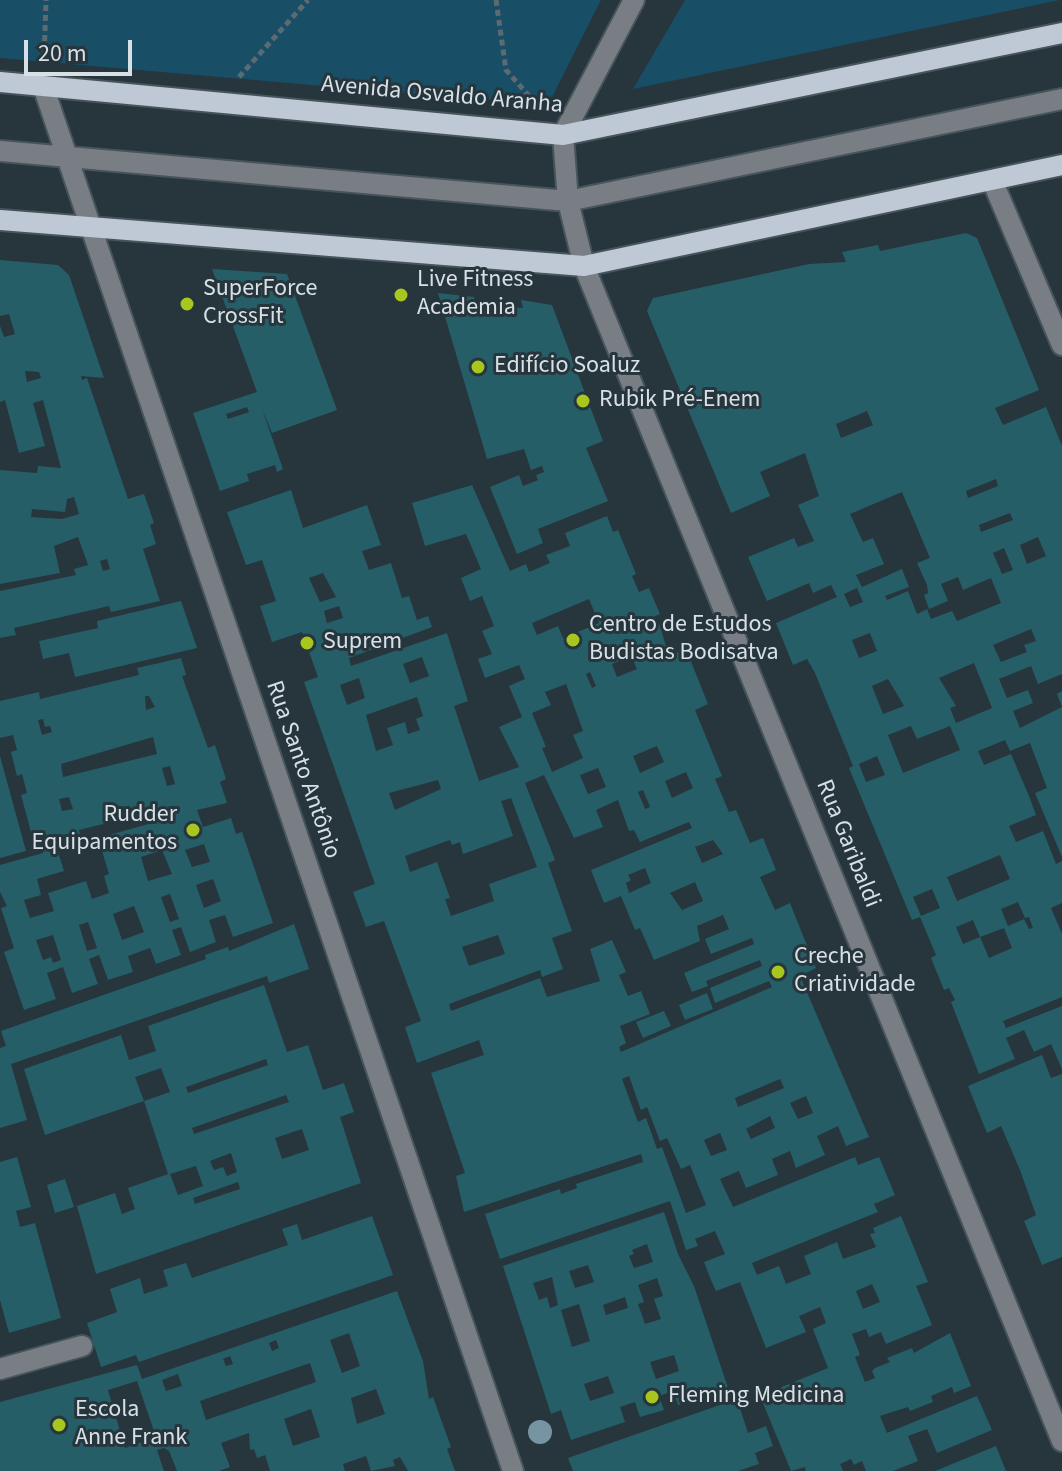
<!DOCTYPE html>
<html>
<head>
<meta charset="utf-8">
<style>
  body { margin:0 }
  #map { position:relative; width:1062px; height:1471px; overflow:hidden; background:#27353d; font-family:"Source Sans 3",sans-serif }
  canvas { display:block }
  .scale { position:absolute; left:24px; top:40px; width:108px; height:36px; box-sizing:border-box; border:4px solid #d7e0e5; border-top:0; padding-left:10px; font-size:24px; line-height:28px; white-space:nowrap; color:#d7e0e5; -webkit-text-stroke:6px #27353d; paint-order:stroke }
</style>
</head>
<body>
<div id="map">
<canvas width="1062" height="1471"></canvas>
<div class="scale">20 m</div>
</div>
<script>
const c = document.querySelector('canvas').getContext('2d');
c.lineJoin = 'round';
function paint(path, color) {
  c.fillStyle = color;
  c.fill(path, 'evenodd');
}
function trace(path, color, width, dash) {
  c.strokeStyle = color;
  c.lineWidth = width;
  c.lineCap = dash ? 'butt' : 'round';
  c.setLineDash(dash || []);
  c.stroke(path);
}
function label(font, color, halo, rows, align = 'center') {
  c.font = font + ' "Source Sans 3",sans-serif';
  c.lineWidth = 6;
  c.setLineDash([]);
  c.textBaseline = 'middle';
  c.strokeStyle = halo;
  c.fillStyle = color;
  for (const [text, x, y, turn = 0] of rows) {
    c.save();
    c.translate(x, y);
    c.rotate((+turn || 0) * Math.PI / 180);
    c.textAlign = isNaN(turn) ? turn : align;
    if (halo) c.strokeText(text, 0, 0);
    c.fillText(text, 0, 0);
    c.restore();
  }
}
const green = new Path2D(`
  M 0,0 L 601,0 L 552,97 L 486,100 L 0,58 Z
  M 685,0 L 1060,0 L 633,89 Z`);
const building = new Path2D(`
  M 966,233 L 977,238 L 1039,390 L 995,408 L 1003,425 L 1046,407 L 1062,446 L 1062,674 L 1038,684 L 1031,666 L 999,679 L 1007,698 L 1028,690 L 1033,703 L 1013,711 L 1020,728 L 1062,707 L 1057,694 L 1062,691 L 1062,857 L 1035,793 L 1047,788 L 1030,743 L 1010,751 L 1005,740 L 978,751 L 984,765 L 1011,754 L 1029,796 L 1036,815 L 1009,826 L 1016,842 L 1043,831 L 1056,864 L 1062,861 L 1062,903 L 1051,908 L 1062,934 L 1062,997 L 1003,1021 L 1006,1028 L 1062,1006 L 1062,1069 L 1051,1044 L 1034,1052 L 1024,1030 L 1006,1038 L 1015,1059 L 979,1074 L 951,1002 L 955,1000 L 949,988 L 944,990 L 931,958 L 936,955 L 920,917 L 912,920 L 849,768 L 853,766 L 815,673 L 807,659 L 793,665 L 776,623 L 837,597 L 831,585 L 813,593 L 809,583 L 767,601 L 748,557 L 794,538 L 798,547 L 814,541 L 798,505 L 819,496 L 805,453 L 760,472 L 770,496 L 731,513 L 647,311 L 653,298 L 809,264 L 846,262 L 842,252 L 878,245 L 880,251 ZM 867,411 L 873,425 L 841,438 L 836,424 ZM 996,479 L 998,486 L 968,498 L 966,491 ZM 902,492 L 930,558 L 917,563 L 927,585 L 928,593 L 924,595 L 929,609 L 948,601 L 941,584 L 958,577 L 963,590 L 991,578 L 1001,603 L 957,621 L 952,611 L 931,619 L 927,609 L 917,614 L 908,591 L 887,600 L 885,596 L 909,587 L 902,569 L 862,587 L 856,575 L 884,564 L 873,538 L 863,542 L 850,514 ZM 1010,513 L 1013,520 L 981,532 L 979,525 ZM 1038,537 L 1046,556 L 1027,564 L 1020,545 ZM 1004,548 L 1013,570 L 1002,574 L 993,553 ZM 857,588 L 863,602 L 850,607 L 844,594 ZM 1031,629 L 1036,641 L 1024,645 L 1027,652 L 1001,662 L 993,645 ZM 870,633 L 877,651 L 859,658 L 852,640 ZM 974,663 L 992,708 L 956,723 L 950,708 L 956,706 L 939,678 ZM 888,679 L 904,706 L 883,714 L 872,686 ZM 911,726 L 917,739 L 950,726 L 960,750 L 903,773 L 888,735 ZM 877,756 L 885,775 L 866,782 L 859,764 ZM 1000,855 L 1010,879 L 957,901 L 947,877 ZM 932,889 L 940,908 L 921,916 L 913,897 ZM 1018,902 L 1025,918 L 1029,917 L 1033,928 L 1029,929 L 1024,919 L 1008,926 L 1001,909 ZM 973,920 L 980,937 L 1004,928 L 1012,948 L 989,958 L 980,937 L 963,944 L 956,927 Z
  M 0,260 L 58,265 L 69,275 L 104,378 L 81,376 L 82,380 L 87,378 L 128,499 L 144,494 L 154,523 L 150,525 L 156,544 L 143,549 L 160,601 L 111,612 L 109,606 L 14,628 L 16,635 L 0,638 L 0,591 L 76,575 L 74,569 L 88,565 L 78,537 L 54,546 L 60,573 L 0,584 L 0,470 L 37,473 L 38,466 L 61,468 L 43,400 L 33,403 L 45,446 L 19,453 L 5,400 L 0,402 L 0,326 L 4,337 L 15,334 L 9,314 L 0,316 ZM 25,371 L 39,372 L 41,378 L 27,382 ZM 74,497 L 79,514 L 62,519 L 31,517 L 32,509 L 65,512 L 67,499 ZM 107,559 L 110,569 L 103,571 L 100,561 Z
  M 212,269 L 287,274 L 337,410 L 272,433 L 262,409 L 283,469 L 277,472 L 275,465 L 247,474 L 249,481 L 220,491 L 193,413 L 257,392 ZM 247,407 L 249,412 L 228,419 L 226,414 Z
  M 438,293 L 474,297 L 476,304 L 523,308 L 521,300 L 552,305 L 603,441 L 586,448 L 608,501 L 538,529 L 543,543 L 517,554 L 490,487 L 519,475 L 523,486 L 538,480 L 536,475 L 544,472 L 542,466 L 531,470 L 524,449 L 487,459 Z
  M 472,485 L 510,571 L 526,564 L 529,572 L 550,563 L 546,555 L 570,546 L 565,533 L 607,516 L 613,532 L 618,530 L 636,574 L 632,576 L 639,592 L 649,588 L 660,614 L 632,626 L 635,633 L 659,623 L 669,656 L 686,649 L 708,704 L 695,710 L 722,776 L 715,779 L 729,812 L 736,810 L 750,843 L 763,838 L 776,870 L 760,877 L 775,910 L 790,903 L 816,968 L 800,976 L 869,1137 L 846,1146 L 838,1126 L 817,1136 L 825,1155 L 796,1168 L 790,1151 L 772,1159 L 778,1175 L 746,1188 L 739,1171 L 720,1179 L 733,1207 L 855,1157 L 858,1165 L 879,1157 L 895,1195 L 874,1204 L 878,1212 L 752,1263 L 757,1275 L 779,1266 L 786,1284 L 811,1274 L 804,1256 L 837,1242 L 843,1259 L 876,1247 L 870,1234 L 875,1233 L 873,1228 L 901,1216 L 928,1282 L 916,1286 L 932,1325 L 886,1344 L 881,1332 L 869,1337 L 866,1329 L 852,1334 L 860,1355 L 855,1357 L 865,1382 L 875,1378 L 872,1371 L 875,1368 L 890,1362 L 887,1358 L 912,1348 L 914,1353 L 950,1333 L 971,1386 L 954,1393 L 952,1387 L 931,1396 L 933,1402 L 910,1411 L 908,1407 L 880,1416 L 887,1433 L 977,1396 L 992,1430 L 937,1453 L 927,1429 L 908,1436 L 918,1461 L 893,1471 L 866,1471 L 862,1461 L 854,1465 L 851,1459 L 840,1464 L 843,1471 L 806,1471 L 805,1467 L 791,1471 L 760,1396 L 828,1368 L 813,1329 L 826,1323 L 820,1307 L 799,1316 L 806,1332 L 766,1348 L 740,1282 L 716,1291 L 711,1280 L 704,1262 L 725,1254 L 715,1231 L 695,1239 L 698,1246 L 686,1250 L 670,1201 L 500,1259 L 485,1214 L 560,1189 L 561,1194 L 577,1188 L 576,1184 L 643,1162 L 641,1154 L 464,1212 L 456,1176 L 465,1173 L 431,1073 L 484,1055 L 479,1040 L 417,1063 L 405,1027 L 421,1021 L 384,921 L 366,927 L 353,892 L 375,884 L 304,682 L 318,677 L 302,632 L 272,642 L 260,606 L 276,601 L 262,560 L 246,565 L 227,512 L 291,490 L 303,528 L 367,505 L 381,545 L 362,551 L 369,570 L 391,563 L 402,598 L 409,596 L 417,620 L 428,616 L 432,627 L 349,658 L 351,666 L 447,633 L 468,701 L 454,706 L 479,781 L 519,767 L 499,727 L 522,717 L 509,686 L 525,679 L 519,665 L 485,678 L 478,659 L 492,654 L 482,631 L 494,626 L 482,596 L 470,601 L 461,578 L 481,569 L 466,534 L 425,546 L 412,503 ZM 323,573 L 336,597 L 320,602 L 309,578 ZM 589,599 L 599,623 L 563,638 L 558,626 L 537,635 L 532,623 ZM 339,606 L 343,618 L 327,623 L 324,611 ZM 631,656 L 637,669 L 617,677 L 612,664 ZM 422,657 L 429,676 L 410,683 L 403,664 ZM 590,672 L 596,686 L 592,688 L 586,674 ZM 359,678 L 365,698 L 347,705 L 340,685 ZM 566,684 L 583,731 L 573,735 L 583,758 L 552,772 L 542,748 L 546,747 L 532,713 L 551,705 L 545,692 ZM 417,697 L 423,716 L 416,719 L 420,730 L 408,734 L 405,722 L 387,728 L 393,745 L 376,751 L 366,715 ZM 657,746 L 664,762 L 640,773 L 633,756 ZM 598,768 L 606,787 L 588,794 L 580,775 ZM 686,772 L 693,788 L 672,798 L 665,781 ZM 544,775 L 574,838 L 603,827 L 596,810 L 618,800 L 629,831 L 634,830 L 640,842 L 689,822 L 692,828 L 591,870 L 604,903 L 621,896 L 635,930 L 640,928 L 654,960 L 700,941 L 697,926 L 723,915 L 729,929 L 705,939 L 711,954 L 752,938 L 754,944 L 684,973 L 692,992 L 708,986 L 706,981 L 760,960 L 762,966 L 710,988 L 715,1003 L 769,981 L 772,987 L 621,1052 L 619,1047 L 626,1043 L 620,1026 L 650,1014 L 641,991 L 628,996 L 619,975 L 626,972 L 612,940 L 590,949 L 600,981 L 547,997 L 540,978 L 451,1011 L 449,1004 L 540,970 L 542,977 L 563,969 L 552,938 L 572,931 L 548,863 L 555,860 L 525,783 ZM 438,780 L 441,789 L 395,810 L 389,793 ZM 643,790 L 650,807 L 645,809 L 638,792 ZM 511,798 L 537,867 L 489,884 L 494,901 L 451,916 L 445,899 L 450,898 L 437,862 L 410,872 L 405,856 L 450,840 L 452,845 L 460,842 L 463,854 L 513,836 L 501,801 ZM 713,840 L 723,854 L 702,863 L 695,847 ZM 645,868 L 651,883 L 629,893 L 626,883 L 631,880 L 628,875 ZM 695,882 L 703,901 L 682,910 L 670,893 ZM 498,935 L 505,954 L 469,966 L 462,947 ZM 629,1076 L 641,1110 L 647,1107 L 660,1141 L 667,1138 L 681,1169 L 690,1165 L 706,1205 L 686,1213 L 662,1147 L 657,1149 L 646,1118 L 638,1122 L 622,1079 ZM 780,1079 L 784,1088 L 738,1107 L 735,1098 ZM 806,1096 L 813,1113 L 798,1119 L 790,1103 ZM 770,1116 L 775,1128 L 751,1139 L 746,1129 ZM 720,1133 L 727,1150 L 711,1156 L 704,1140 ZM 872,1284 L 880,1302 L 863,1309 L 856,1291 Z
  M 181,601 L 197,648 L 75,677 L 69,653 L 43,659 L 39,641 L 98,628 L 97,621 Z
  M 181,658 L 186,675 L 182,676 L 208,748 L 215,745 L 226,779 L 220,782 L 227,803 L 197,810 L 203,827 L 231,818 L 236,834 L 242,832 L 273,923 L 233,937 L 225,915 L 209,920 L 216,942 L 190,952 L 181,927 L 172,930 L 181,955 L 156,964 L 150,948 L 128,956 L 133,972 L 108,980 L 99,955 L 89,959 L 98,984 L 72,993 L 63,967 L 47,973 L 56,999 L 24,1010 L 4,952 L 14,948 L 1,908 L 7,906 L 0,892 L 0,865 L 43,853 L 37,830 L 31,832 L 21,795 L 27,793 L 22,774 L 17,776 L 11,752 L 17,750 L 13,735 L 0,738 L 0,701 L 39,692 L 40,699 L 139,675 L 137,668 ZM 145,696 L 149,696 L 155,707 L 146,710 ZM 43,719 L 45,727 L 50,726 L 52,732 L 42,735 L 38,720 ZM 153,737 L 157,754 L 63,777 L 61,764 ZM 170,766 L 175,784 L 167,786 L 162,768 ZM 69,797 L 73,809 L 62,811 L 59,799 ZM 171,807 L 174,817 L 98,838 L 109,874 L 104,876 L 109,893 L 92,899 L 86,881 L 48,893 L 54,911 L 30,918 L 24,900 L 41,895 L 37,879 L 64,871 L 57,849 L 82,842 L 79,830 ZM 204,844 L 210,862 L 192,867 L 185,850 ZM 162,850 L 172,874 L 148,881 L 141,857 ZM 213,879 L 221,901 L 204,908 L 196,885 ZM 170,894 L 179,919 L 170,922 L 161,897 ZM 134,906 L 144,932 L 122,940 L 113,914 ZM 88,922 L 97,948 L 87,951 L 79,925 ZM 53,935 L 61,960 L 53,963 L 51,957 L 43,960 L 36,940 Z
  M 0,756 L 26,851 L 0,858 Z
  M 294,924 L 309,969 L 269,983 L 267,976 L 11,1064 L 27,1120 L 0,1128 L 0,1048 L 6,1046 L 1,1031 L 206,959 L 205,955 L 228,947 L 229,951 Z
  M 264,985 L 287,1052 L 308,1045 L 323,1090 L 344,1083 L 354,1112 L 340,1117 L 361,1183 L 96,1274 L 77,1206 L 115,1193 L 122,1214 L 135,1209 L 128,1188 L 168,1174 L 144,1101 L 170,1092 L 161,1068 L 135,1077 L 144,1101 L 45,1135 L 24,1069 L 121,1035 L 129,1060 L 156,1051 L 148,1026 ZM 266,1059 L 268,1065 L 188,1093 L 186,1087 ZM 286,1095 L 289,1102 L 194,1134 L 192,1128 ZM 302,1129 L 309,1150 L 282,1159 L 275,1138 ZM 231,1153 L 237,1172 L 227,1176 L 223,1167 L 214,1170 L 210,1161 ZM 196,1166 L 203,1186 L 178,1195 L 170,1174 ZM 238,1182 L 240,1189 L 195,1204 L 193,1198 Z
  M 707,993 L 713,1009 L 685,1020 L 679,1005 Z
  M 664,1011 L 671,1026 L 643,1038 L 636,1022 Z
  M 1042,1055 L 1051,1078 L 1062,1074 L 1062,1257 L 1042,1265 L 1024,1221 L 1036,1215 L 1020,1170 L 1001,1126 L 987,1133 L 968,1086 Z
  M 17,1157 L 31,1207 L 16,1211 L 20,1227 L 35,1223 L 61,1318 L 9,1333 L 0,1300 L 0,1162 Z
  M 65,1179 L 74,1207 L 55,1213 L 47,1185 Z
  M 664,1212 L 678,1254 L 694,1286 L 728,1388 L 678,1405 L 673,1391 L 659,1396 L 664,1410 L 640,1417 L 635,1402 L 620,1407 L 625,1422 L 571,1440 L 561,1410 L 551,1414 L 503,1266 ZM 647,1244 L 653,1262 L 634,1268 L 629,1256 L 634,1254 L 632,1250 ZM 588,1265 L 594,1282 L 575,1288 L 569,1271 ZM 552,1277 L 558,1305 L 550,1308 L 547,1297 L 539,1300 L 533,1283 ZM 657,1278 L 663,1296 L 654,1299 L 661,1319 L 645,1324 L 638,1304 L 644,1302 L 638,1285 ZM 625,1297 L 628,1308 L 606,1315 L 603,1305 ZM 579,1304 L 590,1341 L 572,1347 L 561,1310 ZM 674,1355 L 679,1371 L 656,1379 L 650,1362 ZM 608,1376 L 614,1393 L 590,1401 L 584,1384 Z
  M 372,1216 L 393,1275 L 139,1362 L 136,1355 L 101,1367 L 87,1323 L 117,1312 L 110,1289 L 140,1278 L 144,1294 L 168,1286 L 163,1270 L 186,1263 L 192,1278 L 288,1245 L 282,1229 L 297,1224 L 302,1240 Z
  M 397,1291 L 423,1361 L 429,1399 L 433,1397 L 451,1447 L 447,1449 L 455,1471 L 408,1471 L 400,1457 L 393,1460 L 395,1466 L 371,1471 L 366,1456 L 343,1464 L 345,1471 L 270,1471 L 265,1455 L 257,1458 L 254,1449 L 250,1450 L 249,1433 L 221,1443 L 230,1467 L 219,1471 L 177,1471 L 169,1451 L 164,1448 L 157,1450 L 164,1471 L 0,1471 L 0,1402 L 137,1365 L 142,1379 ZM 349,1333 L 360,1366 L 342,1373 L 330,1340 ZM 276,1340 L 279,1348 L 272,1351 L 269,1343 ZM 230,1356 L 233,1364 L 226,1366 L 223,1359 ZM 310,1363 L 316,1382 L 206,1420 L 200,1401 ZM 178,1374 L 182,1386 L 166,1391 L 162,1380 ZM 137,1381 L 156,1437 L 125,1448 L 108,1390 ZM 376,1389 L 385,1414 L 357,1424 L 351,1398 ZM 311,1409 L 320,1437 L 293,1446 L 284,1419 Z
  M 737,1399 L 748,1433 L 766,1426 L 773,1446 L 755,1453 L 759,1464 L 738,1471 L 573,1471 L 568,1458 Z
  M 996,1446 L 1006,1471 L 935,1471 Z`);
const path = new Path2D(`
  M 496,0 L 506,70 L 536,104
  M 44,61 L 46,0
  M 239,77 L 308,0`);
const minor = new Path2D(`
  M 634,0 L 563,135 L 568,201 L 584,266 L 1062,1441
  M 43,86 L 513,1471
  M 0,151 L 568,201 L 1062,99
  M 992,180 L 1062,345
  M 0,1369 L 82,1346`);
const major = new Path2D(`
  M 0,82 L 563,135 L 1062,33
  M 0,220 L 584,266 L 1062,165`);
const trees = [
  [540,1432]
];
const markers = [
  [401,295,8,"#a7c71e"],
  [187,304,8,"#a7c71e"],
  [478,367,8,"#a7c71e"],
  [583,401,8,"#a7c71e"],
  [573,640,8,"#a7c71e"],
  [307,643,8,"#a7c71e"],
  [193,830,8,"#a7c71e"],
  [778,972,8,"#a7c71e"],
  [652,1397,8,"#a7c71e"],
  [59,1425,8,"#a7c71e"]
];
const streetNames = [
  ["Avenida Osvaldo Aranha",442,96,5],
  ["Rua Santo Antônio",302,770,71],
  ["Rua Garibaldi",847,844,68]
];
const poiNames = [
  ["Live Fitness",417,281],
  ["Academia",417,309],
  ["SuperForce",203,290],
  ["CrossFit",203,318],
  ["Edifício Soaluz",494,367],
  ["Rubik Pré-Enem",599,401],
  ["Centro de Estudos",589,626],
  ["Budistas Bodisatva",589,654],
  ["Suprem",323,643],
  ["Rudder",177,816,"right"],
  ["Equipamentos",177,844,"right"],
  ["Creche",794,958],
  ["Criatividade",794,986],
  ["Fleming Medicina",668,1397],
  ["Escola",75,1411],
  ["Anne Frank",75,1439]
];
paint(green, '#184f67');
paint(building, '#265e68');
trace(minor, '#47545b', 24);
trace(major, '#47545b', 24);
trace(path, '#5e6a72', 5, [6, 4]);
trace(minor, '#797e84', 20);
trace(major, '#bfc9d5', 20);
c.fillStyle = '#7794a3';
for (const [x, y] of trees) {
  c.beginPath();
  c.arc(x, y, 12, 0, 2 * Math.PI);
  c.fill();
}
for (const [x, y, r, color] of markers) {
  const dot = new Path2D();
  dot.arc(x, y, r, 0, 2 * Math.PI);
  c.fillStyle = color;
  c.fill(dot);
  trace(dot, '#27353d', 3);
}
label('24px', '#d7e0e5', '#27353d', streetNames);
label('24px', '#d7e0e5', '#27353d', poiNames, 'left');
</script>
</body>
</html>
